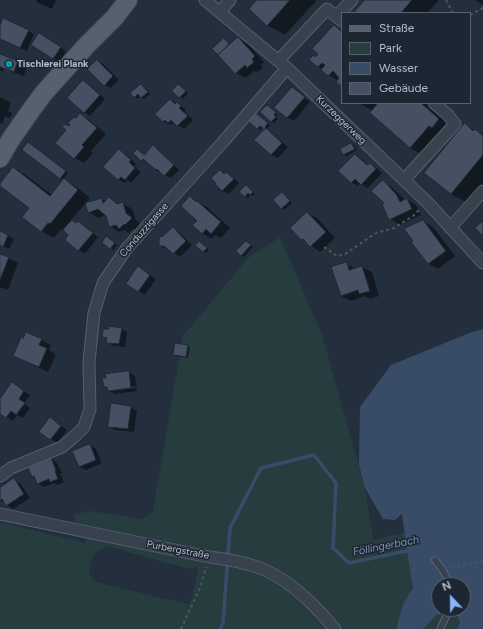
<!DOCTYPE html>
<html>
<head>
<meta charset="utf-8">
<style>
  body { margin:0 }
  #map { position:relative; width:483px; height:629px; overflow:hidden; background:#242f3e; font-family:Figtree,sans-serif }
  canvas { display:block }
  .legend { position:absolute; left:341px; top:12px; width:130px; height:92px; box-sizing:border-box; background:#1d2633; border:1px solid #59626f; margin:0; padding:5px 7px; list-style:none; font-size:12px; color:#b4bcc9 }
  .legend li { display:flex; align-items:center; gap:8px; height:20px }
  .legend b { width:20px; border:1px solid #59626f }
  .north { position:absolute; left:431px; top:577px; width:40px; height:40px; box-sizing:border-box; background:#1d2633; border:1px solid #59626f; border-radius:50%; rotate:338deg; font-size:11px; font-weight:700; line-height:16px; text-align:center; color:#b4bcc9 }
  .north::after { content:''; display:block; margin:auto; width:14px; height:18px; background:#8ab4f8; clip-path:polygon(50% 0,100% 100%,50% 72%,0 100%) }
</style>
</head>
<body>
<div id="map">
<canvas width="483" height="629"></canvas>
<ul class="legend">
<li><b style="height:5px;background:#56606e"></b>Straße</li>
<li><b style="height:11px;background:#263c3f"></b>Park</li>
<li><b style="height:11px;background:#394c67"></b>Wasser</li>
<li><b style="height:11px;background:#455162"></b>Gebäude</li>
</ul>
<div class="north">N</div>
</div>
<script>
const c = document.querySelector('canvas').getContext('2d');
c.lineJoin = 'round';
function paint(path, color) {
  c.fillStyle = color;
  c.fill(path, 'evenodd');
}
function trace(path, color, width, dash) {
  c.strokeStyle = color;
  c.lineWidth = width;
  c.lineCap = dash ? 'butt' : 'round';
  c.setLineDash(dash || []);
  c.stroke(path);
}
function label(font, color, halo, rows, align = 'center') {
  c.font = font + ' Figtree,sans-serif';
  c.lineWidth = 3;
  c.setLineDash([]);
  c.textBaseline = 'middle';
  c.strokeStyle = halo;
  c.fillStyle = color;
  for (const [text, x, y, turn = 0] of rows) {
    c.save();
    c.translate(x, y);
    c.rotate((+turn || 0) * Math.PI / 180);
    c.textAlign = isNaN(turn) ? turn : align;
    if (halo) c.strokeText(text, 0, 0);
    c.fillText(text, 0, 0);
    c.restore();
  }
}
const green = new Path2D(`
  M 280,237 L 322,335 L 365,488 L 373,540 L 441,524 L 483,629 L 0,629 L 0,522 L 86,543 L 73,515 L 90,511 L 142,519 L 153,511 L 183,336 L 248,258 ZM 106,546 L 189,569 L 199,567 L 192,597 L 189,604 L 149,595 L 96,582 C 94,579 91,578 90,574 C 88,569 91,557 95,553 C 98,550 103,548 106,546 ZM 439,585 L 463,585 L 463,609 L 439,609 Z`);
const water = new Path2D(`
  M 483,329 L 483,629 L 457,629 L 460,623 L 456,610 L 436,615 L 423,629 L 397,629 L 397,626 L 403,604 L 413,588 L 407,551 L 402,514 L 395,520 L 383,519 L 365,488 L 359,465 L 360,407 L 391,365 L 472,332 ZM 439,585 L 463,585 L 463,609 L 439,609 Z`);
const shadow = new Path2D(`
  M 37,0 L 56,0 L 52,9 L 36,2 Z
  M 258,0 L 317,0 L 285,35 L 267,25 Z
  M 367,0 L 439,0 L 427,13 L 358,13 Z
  M 475,0 L 483,0 L 483,5 Z
  M 334,26 L 342,31 L 342,86 L 338,81 L 329,75 L 323,69 L 318,67 L 316,58 Z
  M 0,28 L 28,31 L 34,34 L 27,51 L 0,39 Z
  M 45,38 L 66,51 L 60,62 L 32,45 Z
  M 238,38 L 248,44 L 264,62 L 261,65 L 263,68 L 257,72 L 254,71 L 246,78 L 236,73 L 220,54 L 218,54 L 224,39 L 230,45 Z
  M 0,55 L 18,62 L 27,67 L 24,76 L 4,69 L 3,72 L 0,70 Z
  M 97,61 L 103,64 L 119,80 L 111,88 L 105,85 Z
  M 83,81 L 89,85 L 105,99 L 90,116 L 84,112 Z
  M 141,85 L 144,86 L 150,94 L 144,99 L 140,96 L 137,99 L 135,97 Z
  M 179,85 L 188,93 L 183,99 L 173,91 Z
  M 292,88 L 298,92 L 310,102 L 294,121 L 288,118 L 276,107 Z
  M 0,97 L 11,103 L 8,111 L 12,113 L 10,118 L 5,116 L 2,124 L 0,123 Z
  M 171,100 L 183,107 L 186,110 L 185,112 L 193,120 L 184,129 L 176,124 L 175,125 L 171,123 L 170,125 L 163,121 ZM 174,116 L 175,117 L 169,123 L 167,123 Z
  M 359,103 L 426,103 L 456,130 L 428,158 L 410,148 L 373,111 Z
  M 268,106 L 278,115 L 276,117 L 278,119 L 274,123 L 271,121 Z
  M 256,114 L 270,125 L 266,130 L 272,133 L 288,147 L 278,158 L 271,155 L 256,140 L 266,129 L 263,127 L 260,130 L 250,121 Z
  M 80,115 L 89,120 L 106,134 L 91,151 L 93,153 L 84,163 L 74,158 L 70,127 Z
  M 465,125 L 483,135 L 480,134 L 483,137 L 483,186 L 469,204 L 451,194 Z
  M 351,144 L 354,145 L 357,150 L 347,156 L 344,155 L 341,150 Z
  M 31,145 L 68,173 L 63,179 L 77,187 L 90,198 L 71,220 L 77,224 L 84,226 L 98,237 L 85,254 L 79,250 L 66,239 L 70,235 L 63,230 L 63,231 L 61,229 L 54,238 L 41,231 L 30,208 L 14,168 L 26,175 L 52,195 L 64,180 L 60,178 Z
  M 153,147 L 159,150 L 179,170 L 171,178 L 156,170 L 149,163 L 148,163 L 142,160 L 137,150 L 145,155 Z
  M 120,151 L 126,154 L 136,164 L 134,166 L 141,172 L 131,183 L 127,180 L 125,183 L 118,179 Z
  M 355,155 L 362,159 L 368,165 L 370,164 L 376,168 L 382,173 L 368,188 L 360,183 L 358,186 L 351,182 Z
  M 220,171 L 225,174 L 226,173 L 233,177 L 239,183 L 229,194 L 223,191 L 216,184 Z
  M 383,182 L 392,187 L 405,200 L 407,199 L 416,205 L 421,215 L 400,225 L 390,219 L 385,204 Z
  M 249,188 L 255,194 L 253,196 L 251,195 L 248,198 L 245,196 Z
  M 282,193 L 285,195 L 292,203 L 284,210 L 282,208 Z
  M 109,198 L 118,204 L 122,203 L 132,209 L 136,220 L 141,224 L 135,230 L 133,229 L 129,233 L 124,230 L 119,232 L 110,226 L 106,215 L 98,218 L 89,212 L 102,199 L 106,201 Z
  M 190,198 L 207,207 L 230,228 L 221,238 L 215,235 L 212,239 L 202,233 Z
  M 307,213 L 317,218 L 335,238 L 320,252 L 302,239 Z
  M 423,221 L 433,227 L 455,256 L 438,269 L 429,264 L 413,243 Z
  M 173,228 L 179,232 L 192,245 L 180,257 L 169,249 L 166,249 L 160,246 L 164,237 Z
  M 0,232 L 14,239 L 9,249 L 0,245 Z
  M 109,239 L 117,245 L 114,250 L 103,242 Z
  M 247,242 L 253,247 L 244,257 L 241,255 Z
  M 202,244 L 209,250 L 206,253 L 203,251 Z
  M 0,255 L 8,258 L 18,263 L 8,290 L 0,287 Z
  M 347,264 L 356,269 L 362,267 L 372,272 L 379,296 L 370,299 L 365,296 L 351,301 L 341,296 Z
  M 145,271 L 156,279 L 145,295 L 139,291 Z
  M 121,329 L 127,332 L 125,347 L 113,346 L 107,342 L 107,339 L 103,337 L 108,331 Z
  M 26,333 L 42,340 L 51,345 L 49,350 L 56,355 L 48,372 L 24,361 L 15,356 Z
  M 187,346 L 190,348 L 188,358 L 177,356 L 174,355 Z
  M 129,372 L 135,376 L 137,391 L 115,394 L 108,390 L 108,388 L 104,386 ZM 136,386 L 136,388 L 113,391 L 111,389 Z
  M 18,387 L 30,395 L 24,403 L 30,408 L 23,418 L 17,415 L 13,421 L 0,413 L 0,401 Z
  M 130,407 L 137,411 L 134,432 L 115,430 L 109,426 Z
  M 56,422 L 67,430 L 57,443 L 40,431 Z
  M 90,445 L 96,449 L 102,463 L 86,470 L 80,467 Z
  M 51,459 L 57,463 L 62,473 L 60,474 L 64,482 L 57,485 L 54,483 L 44,487 L 38,483 L 35,478 L 33,476 Z
  M 14,480 L 20,483 L 30,498 L 13,509 L 0,500 L 0,489 Z`);
const stream = new Path2D(`
  M 220,629 L 223,623 L 230,528 L 261,468 L 314,455 L 336,483 L 333,548 L 349,563 L 411,550`);
const building = new Path2D(`
  M 257,0 L 290,0 L 267,26 L 249,9 Z
  M 365,0 L 412,0 L 401,13 L 357,13 L 355,11 Z
  M 3,18 L 29,30 L 20,48 L 0,39 L 0,26 Z
  M 334,25 L 342,32 L 342,87 L 336,82 L 339,78 L 333,71 L 328,76 L 321,70 L 325,65 L 322,63 L 318,67 L 309,60 L 313,55 L 315,57 L 318,54 L 312,49 Z
  M 39,33 L 61,47 L 53,59 L 31,45 Z
  M 238,37 L 255,56 L 252,59 L 254,62 L 247,68 L 245,65 L 235,74 L 218,55 Z
  M 224,38 L 229,44 L 218,55 L 212,49 Z
  M 0,54 L 18,61 L 14,72 L 0,67 Z
  M 97,60 L 113,76 L 104,86 L 87,69 Z
  M 83,80 L 100,95 L 84,113 L 67,98 Z
  M 141,84 L 148,92 L 141,98 L 138,94 L 134,98 L 130,93 Z
  M 178,84 L 186,91 L 179,98 L 172,91 Z
  M 292,87 L 305,97 L 287,118 L 274,108 Z
  M 170,99 L 175,104 L 177,102 L 181,106 L 179,108 L 188,116 L 177,126 L 171,120 L 168,123 L 165,120 L 163,122 L 155,114 Z
  M 378,103 L 421,103 L 439,119 L 432,128 L 429,126 L 410,148 L 370,113 Z
  M 267,105 L 276,112 L 274,115 L 276,117 L 271,122 L 260,112 Z
  M 80,113 L 97,128 L 82,145 L 84,147 L 74,159 L 55,143 L 66,130 L 62,127 L 65,124 L 69,126 L 70,125 L 68,123 L 74,117 L 76,118 Z
  M 256,113 L 268,123 L 265,127 L 266,128 L 264,130 L 262,129 L 263,128 L 260,126 L 257,129 L 248,121 Z
  M 465,123 L 473,131 L 475,129 L 483,136 L 483,155 L 451,194 L 424,173 Z
  M 266,128 L 282,143 L 271,155 L 254,140 Z
  M 28,142 L 66,171 L 60,179 L 22,150 Z
  M 351,143 L 355,149 L 343,155 L 340,149 Z
  M 153,145 L 174,165 L 164,176 L 157,169 L 156,170 L 143,159 L 141,161 L 133,153 L 137,149 L 144,155 Z
  M 119,149 L 131,160 L 129,162 L 135,168 L 125,180 L 121,177 L 118,180 L 103,167 Z
  M 355,154 L 367,165 L 370,163 L 376,169 L 361,185 L 355,179 L 351,183 L 338,171 Z
  M 13,167 L 50,196 L 64,178 L 78,190 L 50,224 L 48,223 L 41,232 L 22,217 L 29,208 L 0,186 L 0,184 Z
  M 220,170 L 224,174 L 226,172 L 234,179 L 222,191 L 215,184 L 216,183 L 211,178 Z
  M 383,180 L 396,194 L 400,202 L 407,198 L 412,209 L 389,220 L 382,204 L 384,203 L 371,191 Z
  M 246,185 L 253,192 L 250,195 L 248,193 L 245,197 L 239,192 Z
  M 282,192 L 290,201 L 281,209 L 273,200 Z
  M 190,196 L 196,202 L 197,201 L 221,222 L 211,234 L 206,229 L 202,234 L 192,225 L 197,221 L 181,206 Z
  M 109,197 L 117,204 L 123,202 L 126,213 L 132,218 L 125,225 L 124,224 L 119,229 L 116,225 L 109,227 L 106,216 L 98,209 L 88,213 L 85,203 L 102,198 L 103,203 Z
  M 307,212 L 326,232 L 310,247 L 303,239 L 301,240 L 290,228 Z
  M 72,220 L 76,223 L 78,221 L 93,233 L 78,251 L 65,240 L 68,235 L 63,230 Z
  M 423,220 L 446,251 L 428,264 L 411,242 L 413,241 L 404,229 Z
  M 483,221 L 483,236 L 475,228 Z
  M 173,227 L 186,241 L 173,254 L 164,246 L 159,246 L 159,237 L 163,236 Z
  M 0,231 L 8,235 L 3,247 L 0,245 Z
  M 106,236 L 115,243 L 110,249 L 102,243 Z
  M 199,241 L 207,248 L 203,252 L 195,246 Z
  M 246,241 L 251,245 L 241,256 L 236,251 Z
  M 0,254 L 9,257 L 0,280 Z
  M 347,262 L 349,270 L 362,266 L 370,291 L 359,294 L 358,290 L 341,296 L 331,267 Z
  M 138,266 L 150,275 L 138,292 L 126,284 Z
  M 108,326 L 122,328 L 119,344 L 106,343 L 107,338 L 102,337 L 103,329 L 108,329 Z
  M 26,332 L 42,339 L 39,345 L 47,348 L 39,367 L 13,356 L 21,337 L 23,338 Z
  M 175,343 L 188,345 L 186,357 L 173,355 Z
  M 129,371 L 131,388 L 108,391 L 107,387 L 104,387 L 102,378 L 106,378 L 105,374 Z
  M 12,382 L 24,391 L 19,399 L 25,403 L 16,415 L 11,411 L 6,418 L 0,414 L 0,399 Z
  M 111,403 L 131,406 L 128,429 L 108,427 Z
  M 50,417 L 61,426 L 50,440 L 39,432 Z
  M 90,444 L 96,460 L 79,467 L 72,451 Z
  M 51,458 L 56,470 L 55,471 L 58,479 L 50,482 L 49,479 L 37,484 L 34,476 L 32,477 L 28,468 Z
  M 14,478 L 24,494 L 6,506 L 2,499 L 0,501 L 0,488 Z`);
const path = new Path2D(`
  M 446,0 L 453,13
  M 470,15 L 483,8
  M 324,247 L 337,256 L 345,254 L 376,233 L 394,228 L 413,216 L 419,210
  M 451,568 L 467,565 L 483,561
  M 181,629 L 200,588 L 206,567`);
const service = new Path2D(`
  M 435,560 L 442,569 L 451,585
  M 440,629 L 449,611 L 449,609`);
const minor = new Path2D(`
  M 205,0 L 287,68 L 428,203 L 483,263
  M 220,12 L 230,0
  M 337,16 L 352,0
  M 278,61 L 327,9 L 342,21
  M 404,180 L 455,124 L 448,115 L 434,103
  M 450,228 L 483,191
  M 0,476 L 11,468 L 62,447 L 74,437 L 84,427 L 90,409 L 89,362 L 94,313 L 103,283 L 127,248 L 223,142 L 287,68
  M 0,514 L 209,557 C 226,559 244,562 260,568 C 289,579 315,605 335,629`);
const primary = new Path2D(`
  M 0,158 L 11,139 L 32,109 L 43,94 L 85,47 L 115,17 L 128,0`);
const markers = [
  [9,64,4,"#0f9aa8"]
];
const poiNames = [
  ["Tischlerei Plank",17,64]
];
const streetNames = [
  ["Kurzeggerweg",341,120,44],
  ["Conduzzigasse",144,230,-49],
  ["Purbergstraße",178,550,11]
];
const waterNames = [
  ["Föllingerbach",386,546,-11]
];
paint(green, '#263c3f');
paint(water, '#394c67');
paint(shadow, '#0007');
trace(stream, '#394c67', 3.5);
paint(building, '#455162');
trace(building, '#1f2835', 1);
trace(service, '#565f6c', 8);
trace(minor, '#565f6c', 13);
trace(primary, '#414a57', 20);
trace(path, '#44595c', 2, [3, 3]);
trace(service, '#38414e', 5.5);
trace(minor, '#38414e', 11);
trace(primary, '#56606e', 18);
for (const [x, y, r, color] of markers) {
  const dot = new Path2D();
  dot.arc(x, y, r, 0, 2 * Math.PI);
  c.fillStyle = color;
  c.fill(dot);
  trace(dot, '#1d2633', 1.5);
}
label('bold 10px', '#b4bcc9', '#1d2633', poiNames, 'left');
label('10px', '#b4bcc9', '#1d2633', streetNames);
label('italic 11px', '#7c92b1', '#1d2633', waterNames);
</script>
</body>
</html>
